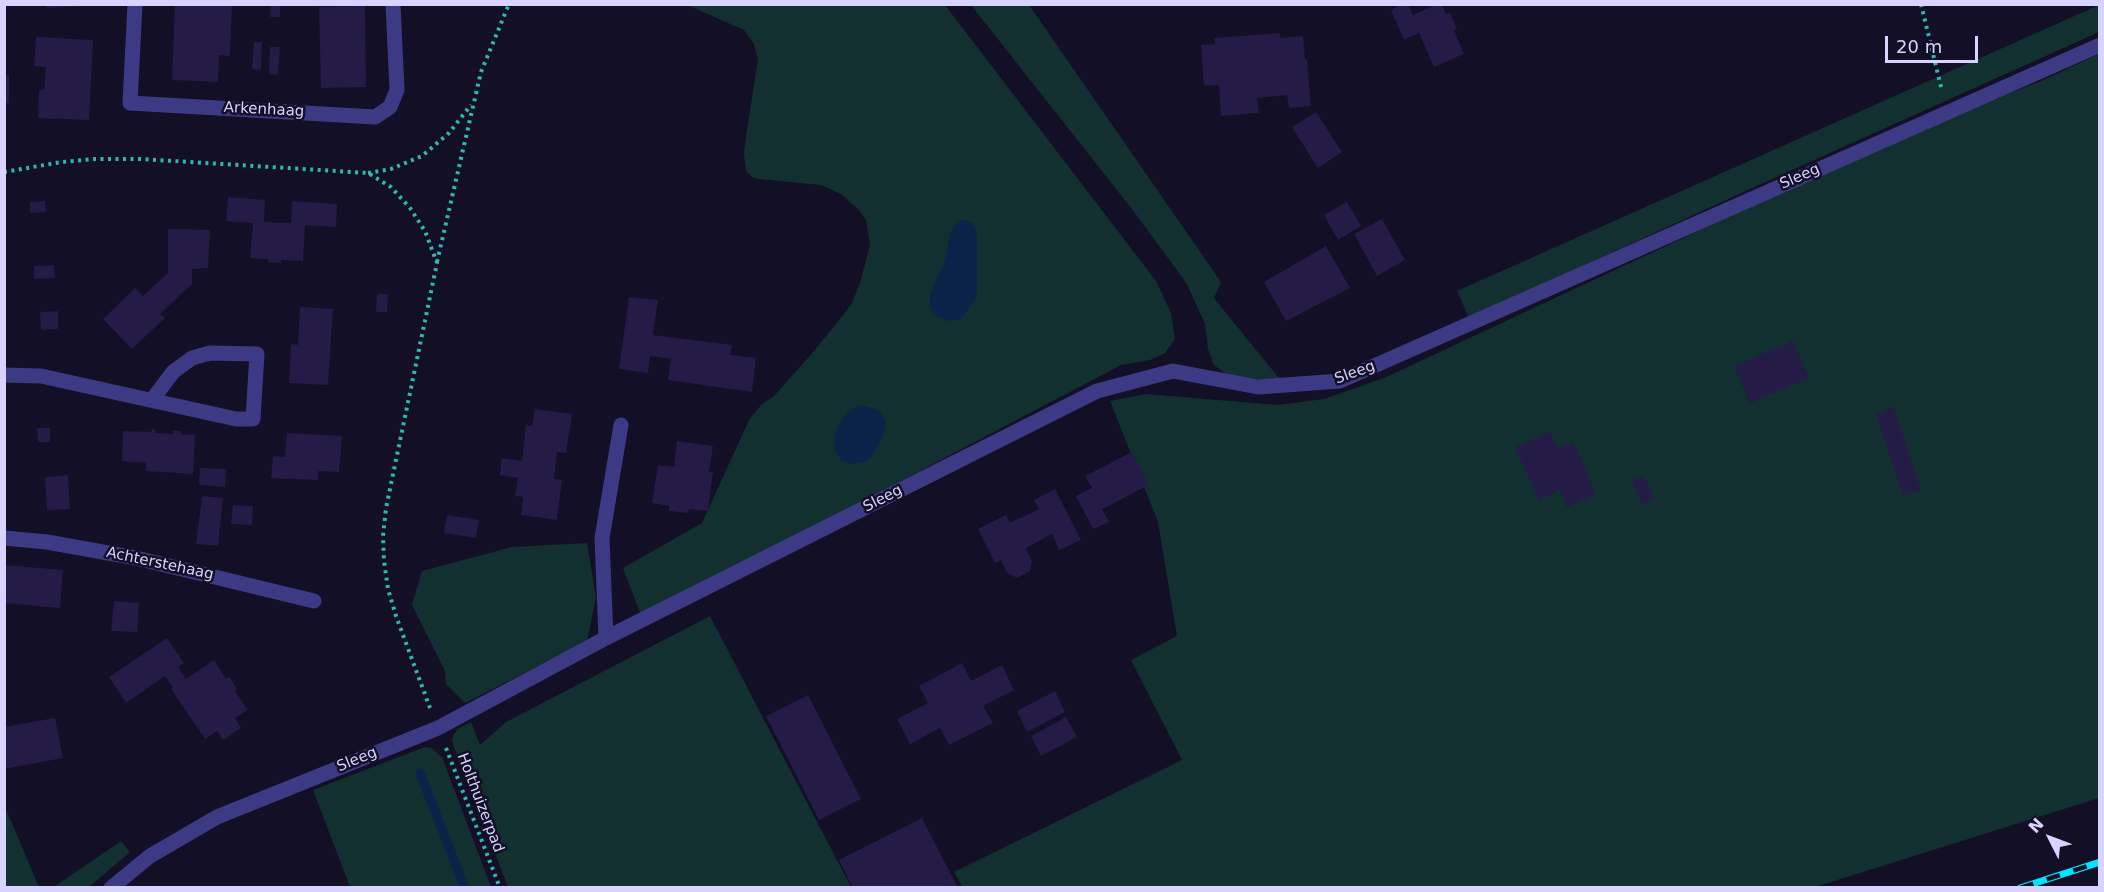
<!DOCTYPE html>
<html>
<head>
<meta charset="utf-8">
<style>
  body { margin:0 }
  #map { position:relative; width:2104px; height:892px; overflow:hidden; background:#130f26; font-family:"DejaVu Sans",sans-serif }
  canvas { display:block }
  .frame { position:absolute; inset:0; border:6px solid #d9d4ff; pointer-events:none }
  .north { position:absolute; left:2020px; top:808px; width:60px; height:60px; -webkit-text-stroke:4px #130f26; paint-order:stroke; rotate:312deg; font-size:16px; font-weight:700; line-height:24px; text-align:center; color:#d9d4ff }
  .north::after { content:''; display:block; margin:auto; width:21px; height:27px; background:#d9d4ff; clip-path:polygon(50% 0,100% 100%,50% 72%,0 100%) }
  .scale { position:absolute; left:1885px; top:36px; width:93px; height:27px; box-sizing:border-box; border:3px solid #d9d4ff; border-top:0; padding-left:8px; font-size:18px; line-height:21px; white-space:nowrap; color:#d9d4ff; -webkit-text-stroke:4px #130f26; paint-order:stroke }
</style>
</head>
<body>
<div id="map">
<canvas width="2104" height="892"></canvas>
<div class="frame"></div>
<div class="north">N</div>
<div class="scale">20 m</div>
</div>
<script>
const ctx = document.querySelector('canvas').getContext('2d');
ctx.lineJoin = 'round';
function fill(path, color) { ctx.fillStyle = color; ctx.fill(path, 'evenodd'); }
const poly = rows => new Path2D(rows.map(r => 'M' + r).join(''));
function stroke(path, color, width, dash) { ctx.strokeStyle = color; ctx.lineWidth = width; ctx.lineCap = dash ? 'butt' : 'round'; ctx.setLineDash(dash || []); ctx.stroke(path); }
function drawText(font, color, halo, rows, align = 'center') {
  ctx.font = font + ' "DejaVu Sans",sans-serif'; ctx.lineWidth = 5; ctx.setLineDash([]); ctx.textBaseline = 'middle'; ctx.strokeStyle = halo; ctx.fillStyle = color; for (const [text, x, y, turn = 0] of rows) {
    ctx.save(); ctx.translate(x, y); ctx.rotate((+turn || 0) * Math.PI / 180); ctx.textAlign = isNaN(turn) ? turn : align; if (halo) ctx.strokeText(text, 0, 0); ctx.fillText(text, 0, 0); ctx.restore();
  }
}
const green = poly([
  [687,5,945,5,1156,281,1171,313,1175,339,1165,353,1150,360,1121,365,865,500,640,613,623,568,702,523,750,418,762,404,773,397,815,350,851,305,860,283,870,245,866,220,859,210,841,194,821,185,759,179,752,177,746,171,744,154,746,136,758,60,754,44,744,30],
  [977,233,977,297,930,309,930,297,936,280,944,265],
  [971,5,1029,5,1221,282,1214,298,1278,377,1293,380,1271,381,1227,375,1214,365,1208,349,1205,324,1187,284,1135,213],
  [2099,5,2099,32,1772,179,1469,318,1457,291],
  [2099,54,2099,798,1815,887,963,888,954,872,1182,760,1131,660,1177,636,1158,522,1110,401,1146,394,1278,405,1324,399,1384,378,1820,174,1975,107,2041,81],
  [587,543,596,597,587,641,465,703,446,684,445,671,412,605,422,571,512,547],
  [710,616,851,887,508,887,455,750,452,740,454,734,459,728,471,722,480,745,506,722],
  [425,747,431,748,442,757,491,887,350,887,313,790],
  [5,807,39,887,5,887],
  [121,841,130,852,89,887,54,887]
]);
const water = poly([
  [967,220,973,224,977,233,977,297,961,319,950,321,937,316,930,309,930,297,936,280,944,265,951,231,958,222],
  [860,405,876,409,882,414,886,422,882,438,874,454,865,462,852,464,841,460,835,450,834,436,839,423,850,410]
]);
const stream = poly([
  [420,773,465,888]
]);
const building = poly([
  [47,4,84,4,84,6,47,8],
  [175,4,232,4,230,56,219,55,218,82,172,80],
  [271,4,280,4,280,17,270,17],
  [1402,4,1408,4,1413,15,1437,4,1442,4,1446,14,1450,13,1457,29,1454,30,1464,54,1434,67,1419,33,1404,40,1391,10],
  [365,6,366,87,321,88,319,7],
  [1280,33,1280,38,1303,36,1305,59,1307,59,1311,106,1289,108,1287,95,1257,98,1259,113,1221,116,1219,85,1204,86,1201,45,1215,44,1214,38],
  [36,37,93,40,89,120,38,118,39,90,44,90,46,67,34,66],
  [254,42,262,42,261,70,252,69],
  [270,47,280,47,278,75,269,74],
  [4,75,9,75,9,103,4,103],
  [1316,112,1342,152,1318,168,1292,127],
  [228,197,265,200,264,222,291,223,292,201,337,204,336,227,305,225,303,261,281,260,281,263,268,262,268,259,250,258,253,223,226,221],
  [45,201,46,212,30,213,30,202],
  [1347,202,1361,226,1338,240,1324,215],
  [1382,219,1405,260,1377,276,1354,234],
  [168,229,210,230,208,268,192,269,192,284,160,314,165,318,132,349,103,319,135,288,143,296,168,273],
  [1326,246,1350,288,1286,321,1264,282],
  [54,265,55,278,34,279,34,266],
  [377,294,388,294,387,312,376,312],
  [629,297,658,300,653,335,732,345,730,355,756,358,752,392,668,380,671,359,650,356,648,373,619,369],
  [300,307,333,309,328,385,289,383,291,344,298,345],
  [58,311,58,329,41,330,40,312],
  [1793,341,1809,378,1750,403,1734,366],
  [1893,406,1921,490,1903,496,1876,414],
  [535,409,572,414,566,453,557,452,554,479,562,480,557,520,521,515,523,497,515,496,518,478,500,475,502,458,522,461,526,425,532,426],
  [37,428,50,428,50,442,38,442],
  [152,429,155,429,155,433,173,434,173,430,181,431,181,434,195,435,193,474,146,471,146,463,122,461,123,431,151,432],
  [1550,432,1558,448,1573,442,1596,494,1567,507,1560,490,1539,500,1515,447],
  [287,433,342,436,339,472,318,471,318,480,271,478,273,456,285,457],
  [677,441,713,446,709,472,713,472,708,511,689,509,688,513,669,511,669,506,652,503,658,465,674,467],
  [1132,452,1149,485,1102,509,1109,522,1093,529,1076,496,1092,488,1085,476],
  [200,468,226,469,225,487,199,485],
  [68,475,70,509,47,510,45,477],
  [1644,476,1654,499,1642,504,1633,481],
  [1055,489,1081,540,1059,550,1052,534,1026,548,1032,561,1030,571,1017,578,1007,573,1001,560,995,563,978,529,1006,515,1010,523,1039,509,1034,500],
  [202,496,223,498,218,546,196,544],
  [233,505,253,506,252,525,231,524],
  [447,515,479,520,476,538,444,533],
  [5,565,63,570,60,608,4,603],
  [114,601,139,603,137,632,111,631],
  [167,638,184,663,178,667,186,679,214,660,226,679,229,677,237,689,235,691,248,710,235,718,241,728,223,740,217,731,205,739,171,689,173,688,165,676,126,703,109,677],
  [962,663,971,681,1002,665,1014,690,983,706,993,723,949,745,940,728,910,744,897,719,928,703,919,686],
  [1055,691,1065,712,1027,732,1017,711],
  [808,695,861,799,819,820,766,716],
  [1066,717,1077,737,1041,756,1031,736],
  [55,718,63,758,4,769,4,727],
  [922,818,958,888,853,888,839,860]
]);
const path = poly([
  [1921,4,1942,91],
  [4,172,62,162,95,159,141,159,368,173,391,187,410,208,425,231,437,263,386,508,383,536,384,561,388,589,396,616,430,708],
  [368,173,391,169,422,156,449,133,471,105],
  [437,262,481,72,509,4],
  [446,748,500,888]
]);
const minor = poly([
  [135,4,130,103,375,117,390,107,397,90,393,4],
  [4,375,41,376,236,419,253,419,257,354,210,353,192,358,173,372,152,400],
  [4,538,47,542,136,558,314,601],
  [606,638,602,538,621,425],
  [111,888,150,856,217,817,438,728,606,638,1097,391,1173,371,1258,387,1340,381,2100,45]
]);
const rail = poly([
  [2020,888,2100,862]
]);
const streetNames = [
  ["Arkenhaag",264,110,3],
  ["Sleeg",1800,177,-24],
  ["Sleeg",1355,373,-20],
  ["Sleeg",883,499,-27],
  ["Achterstehaag",160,564,12],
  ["Sleeg",357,760,-22],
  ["Holthuizerpad",480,803,69]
];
fill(green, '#12302f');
fill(water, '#0c2248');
stroke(stream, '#0c2248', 9);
fill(building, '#241b47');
stroke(path, '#2fb8b0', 4, [3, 4.5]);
stroke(minor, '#3d3a85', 15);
stroke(rail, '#00e5ff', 7);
stroke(rail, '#130f26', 4.5, [14]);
drawText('15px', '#d9d4ff', '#130f26', streetNames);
</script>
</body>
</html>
